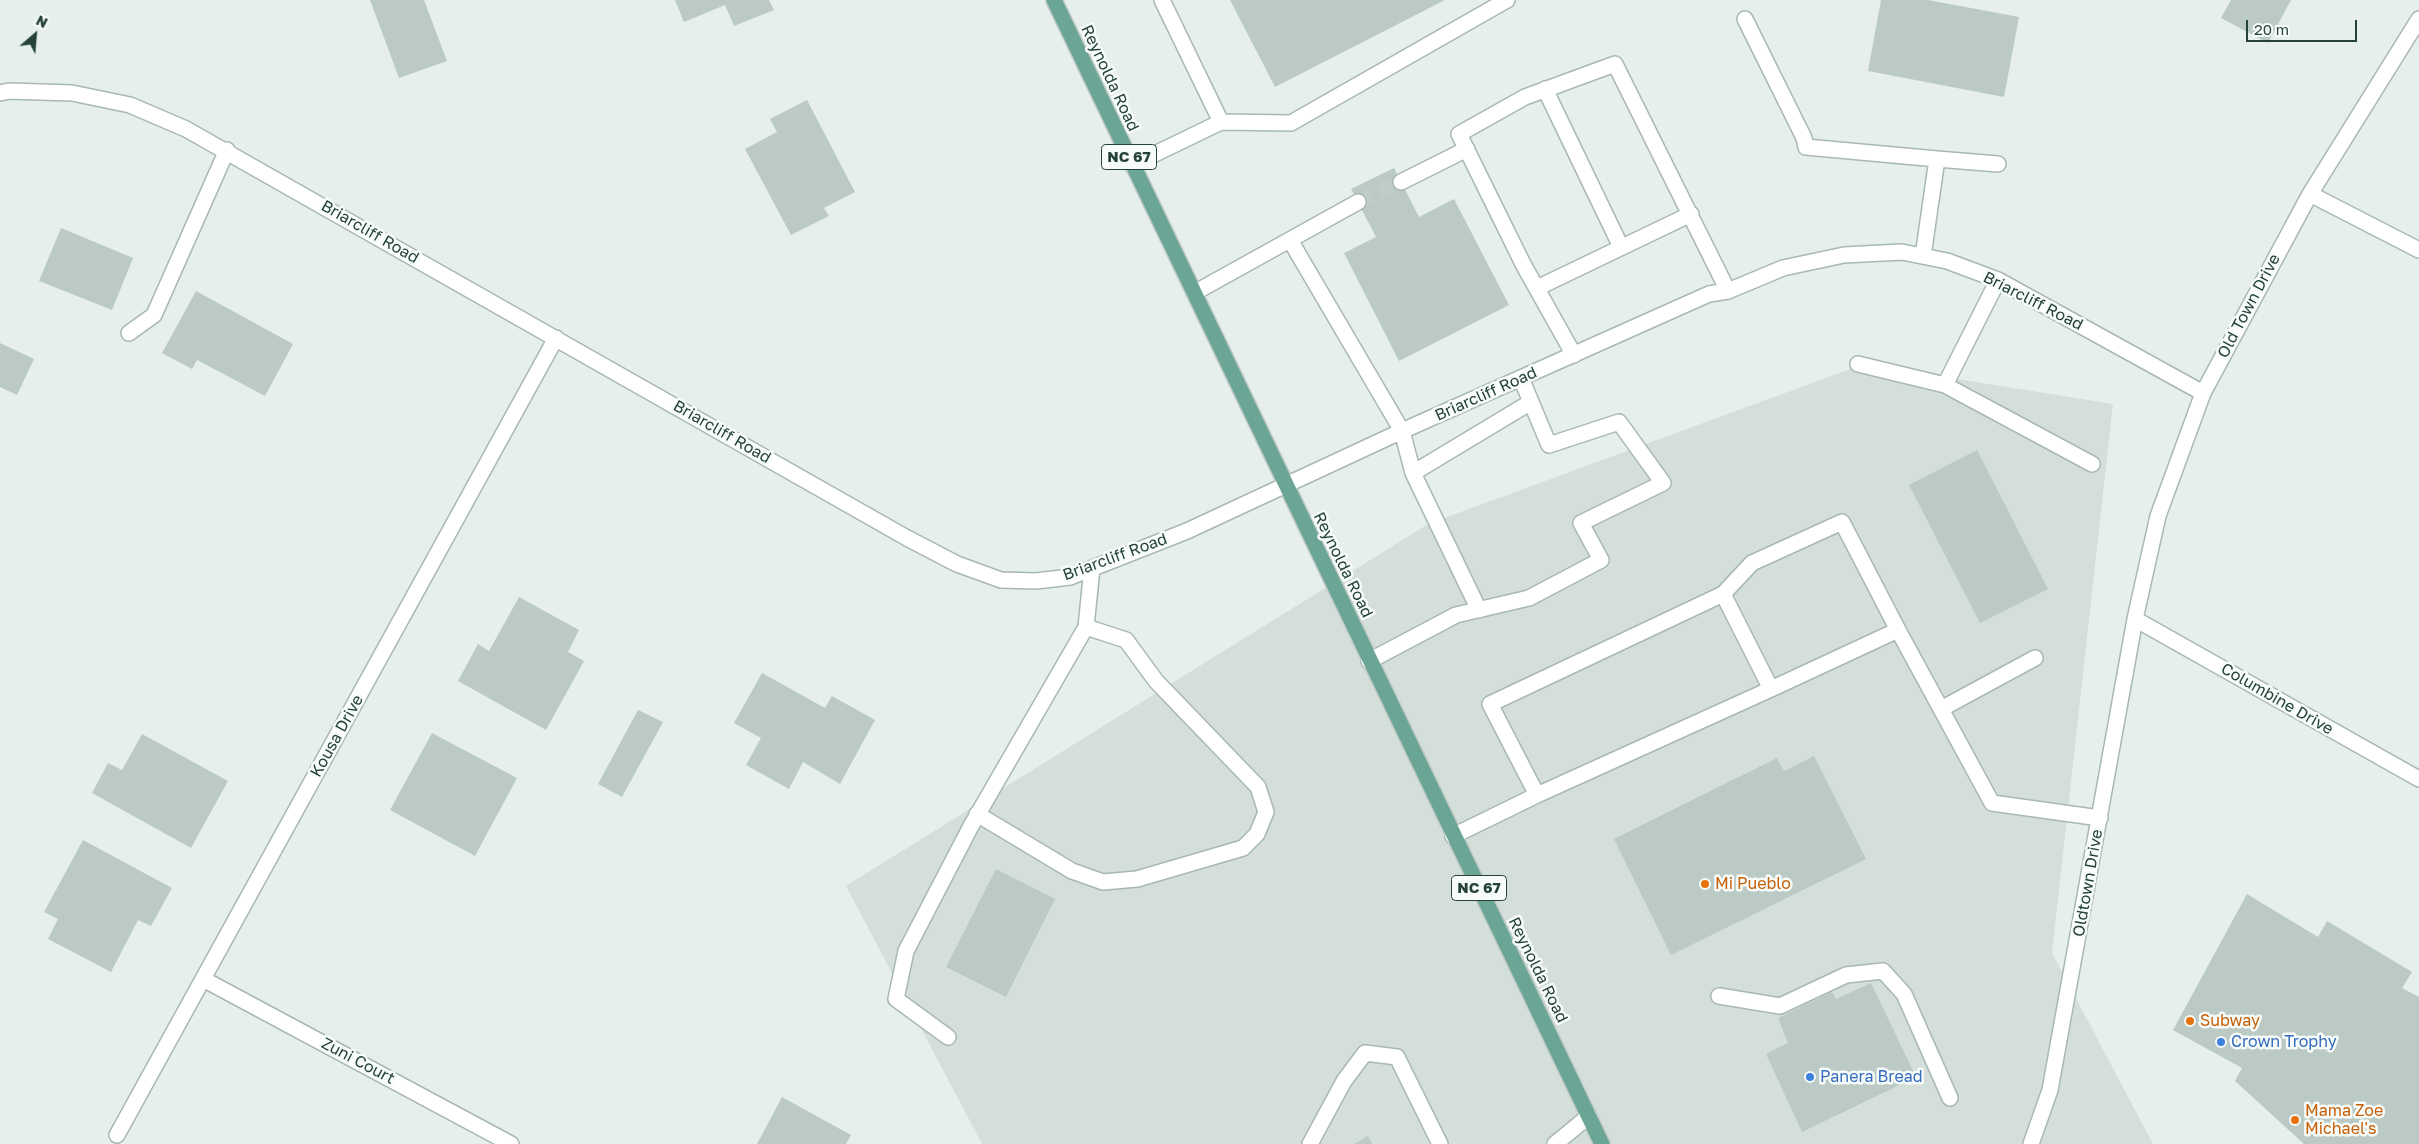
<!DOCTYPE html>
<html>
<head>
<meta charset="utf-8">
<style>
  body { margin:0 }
  #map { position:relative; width:2419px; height:1144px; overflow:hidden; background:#e6efeb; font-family:"Golos Text",sans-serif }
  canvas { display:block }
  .north { position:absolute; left:10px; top:10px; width:50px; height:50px; -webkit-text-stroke:4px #f7fbf9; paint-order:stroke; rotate:27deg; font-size:14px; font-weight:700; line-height:20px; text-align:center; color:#24423a }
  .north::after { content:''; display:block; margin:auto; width:18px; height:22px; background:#24423a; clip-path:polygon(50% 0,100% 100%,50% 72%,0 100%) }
  .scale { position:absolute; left:2246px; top:20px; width:111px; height:22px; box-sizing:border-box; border:2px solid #24423a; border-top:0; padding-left:6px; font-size:15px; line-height:18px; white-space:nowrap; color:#24423a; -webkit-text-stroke:4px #f7fbf9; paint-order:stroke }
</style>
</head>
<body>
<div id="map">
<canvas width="2419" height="1144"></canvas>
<div class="north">N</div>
<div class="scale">20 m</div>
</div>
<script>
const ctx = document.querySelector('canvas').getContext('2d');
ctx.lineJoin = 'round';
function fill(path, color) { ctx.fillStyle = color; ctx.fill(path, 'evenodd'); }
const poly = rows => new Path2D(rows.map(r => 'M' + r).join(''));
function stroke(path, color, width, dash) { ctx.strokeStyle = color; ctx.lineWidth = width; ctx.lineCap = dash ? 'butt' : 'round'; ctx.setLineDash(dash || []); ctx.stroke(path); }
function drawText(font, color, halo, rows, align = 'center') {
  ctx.font = font + ' "Golos Text",sans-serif'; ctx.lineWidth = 5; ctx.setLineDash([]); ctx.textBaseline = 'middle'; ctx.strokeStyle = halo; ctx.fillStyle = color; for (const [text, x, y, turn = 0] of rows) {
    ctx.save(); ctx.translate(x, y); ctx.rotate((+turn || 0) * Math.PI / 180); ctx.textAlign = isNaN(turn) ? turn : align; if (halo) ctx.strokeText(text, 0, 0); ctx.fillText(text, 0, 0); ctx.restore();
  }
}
const built = poly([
  [1864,364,2113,404,2052,953,2153,1144,982,1144,846,886,1428,524]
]);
const building = poly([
  [370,0,424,0,447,61,399,78],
  [675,0,769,0,774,10,734,26,725,5,684,22],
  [1230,0,1445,0,1275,87],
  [1881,0,1928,0,2019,17,2004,97,1868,71],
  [2231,0,2291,0,2268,43,2221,18],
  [807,100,855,192,824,208,829,216,791,235,745,149,777,132,770,119],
  [1394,168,1419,217,1454,199,1509,305,1399,361,1344,253,1376,237,1351,189],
  [61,228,133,258,112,310,39,281],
  [196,291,293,344,265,396,197,360,192,369,162,353],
  [0,343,34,359,17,395,0,387],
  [1977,450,2048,589,1980,623,1909,485],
  [519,597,579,630,568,652,584,661,546,730,458,681,478,644,489,651],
  [762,673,825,708,832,696,875,720,840,784,803,762,789,789,746,765,761,738,734,723],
  [638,710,663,722,622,797,598,784],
  [432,733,517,778,475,856,390,810],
  [142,734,228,781,191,848,92,793,108,763,122,770],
  [1814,756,1866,859,1671,955,1614,839,1777,758,1784,771],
  [83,840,172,888,151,926,138,920,111,972,48,939,58,919,44,912],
  [996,869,1055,899,1006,997,946,967],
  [2247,894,2318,937,2327,921,2412,972,2402,988,2419,997,2419,1144,2304,1144,2235,1081,2242,1068,2173,1030],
  [1871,983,1916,1077,1802,1132,1766,1054,1788,1043,1778,1018,1832,992,1836,999],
  [782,1097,851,1135,846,1144,757,1144],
  [1368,1136,1372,1144,1354,1144]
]);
const minorTunnel = poly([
  [1358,202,1401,182]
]);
const minor = poly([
  [1162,0,1221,122],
  [1745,19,1804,138,1806,147,1937,159,1923,256],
  [1545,89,1621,247],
  [0,93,9,91,72,93,130,105,186,129,907,538,957,564,1001,580,1036,581,1070,577,1187,531,1402,431,1709,294,1728,291,1783,268,1844,255,1902,252,1947,261,1998,280,2203,393],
  [1937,159,1998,164],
  [1132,165,1221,122,1291,123,1507,0],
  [1401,182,1467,149],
  [2310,194,2419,250],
  [1290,240,1402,431,1413,473],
  [1998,280,1945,385,2092,464],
  [1537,288,1691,214],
  [1194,293,1358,202],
  [129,333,154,315,227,150],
  [1574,355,1523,264,1459,134,1525,97,1615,64,1728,291],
  [1858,364,1945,385],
  [1479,610,1413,473,1531,402],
  [2135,619,2419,779],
  [1369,661,1456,615,1529,598,1601,560,1581,523,1663,483,1619,422,1549,445,1521,378],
  [1771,689,1898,630],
  [1941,709,2035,658],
  [1537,795,1490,704,1723,594,1752,563,1842,522,1898,630,1992,803,2100,818],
  [977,814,1072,871,1103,882,1137,879,1243,848,1257,834,1266,812,1258,787,1156,681,1126,640,1086,627],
  [1453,836,1537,795,1771,689,1723,594],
  [203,979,511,1144],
  [1719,996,1780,1006,1846,975,1883,971,1904,994,1950,1098],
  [948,1037,896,999,906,951,971,826,1086,627,1092,568],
  [117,1135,556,338],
  [1310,1144,1344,1081,1365,1053,1397,1057,1440,1144],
  [1555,1144,1589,1116],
  [2031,1144,2050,1090,2135,619,2158,516,2203,393,2310,194,2419,19]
]);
const major = poly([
  [1054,0,1602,1144]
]);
const markers = [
  [1705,884,5,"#e8710a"],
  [2190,1021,5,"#e8710a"],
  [2221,1042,5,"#3f7fe0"],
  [1810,1077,5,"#3f7fe0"],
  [2295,1120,5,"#e8710a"]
];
const shields = [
  [1129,157,55],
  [1479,888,55]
];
const shieldNames = [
  ["NC 67",1129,157],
  ["NC 67",1479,888]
];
const streetNames = [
  ["Reynolda Road",1110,78,65],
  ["Briarcliff Road",370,232,30],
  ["Briarcliff Road",2033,301,27],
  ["Old Town Drive",2249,306,-62],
  ["Briarcliff Road",1486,394,-24],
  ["Briarcliff Road",722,432,30],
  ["Briarcliff Road",1115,557,-20],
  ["Reynolda Road",1343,565,64],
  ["Columbine Drive",2277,699,30],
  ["Kousa Drive",337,736,-61],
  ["Oldtown Drive",2088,883,-80],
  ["Reynolda Road",1538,970,64],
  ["Zuni Court",358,1061,28]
];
const foodNames = [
  ["Mi Pueblo",1715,884],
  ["Subway",2200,1021],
  ["Mama Zoe",2305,1111],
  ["Michael's",2305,1129]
];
const shopNames = [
  ["Crown Trophy",2231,1042],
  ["Panera Bread",1820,1077]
];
fill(built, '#d4dfda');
fill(building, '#bbcac4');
stroke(minorTunnel, '#bfccc8', 15, [15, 8]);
stroke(minor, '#a8b8b2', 18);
stroke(major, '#c2cac8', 18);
stroke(minor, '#fff', 15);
stroke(major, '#6aa596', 15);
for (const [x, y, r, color] of markers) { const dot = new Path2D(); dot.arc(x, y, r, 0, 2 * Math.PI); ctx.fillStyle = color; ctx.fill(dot); stroke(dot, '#f7fbf9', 2); }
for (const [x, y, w] of shields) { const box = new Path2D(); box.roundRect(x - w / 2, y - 12.5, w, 25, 4); ctx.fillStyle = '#f7fbf9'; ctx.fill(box); stroke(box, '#24423a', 1); }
drawText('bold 15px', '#24423a', null, shieldNames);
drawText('16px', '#24423a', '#f7fbf9', streetNames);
drawText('16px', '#c56008', '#f7fbf9', foodNames, 'left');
drawText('16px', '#366cbe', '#f7fbf9', shopNames, 'left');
</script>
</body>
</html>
